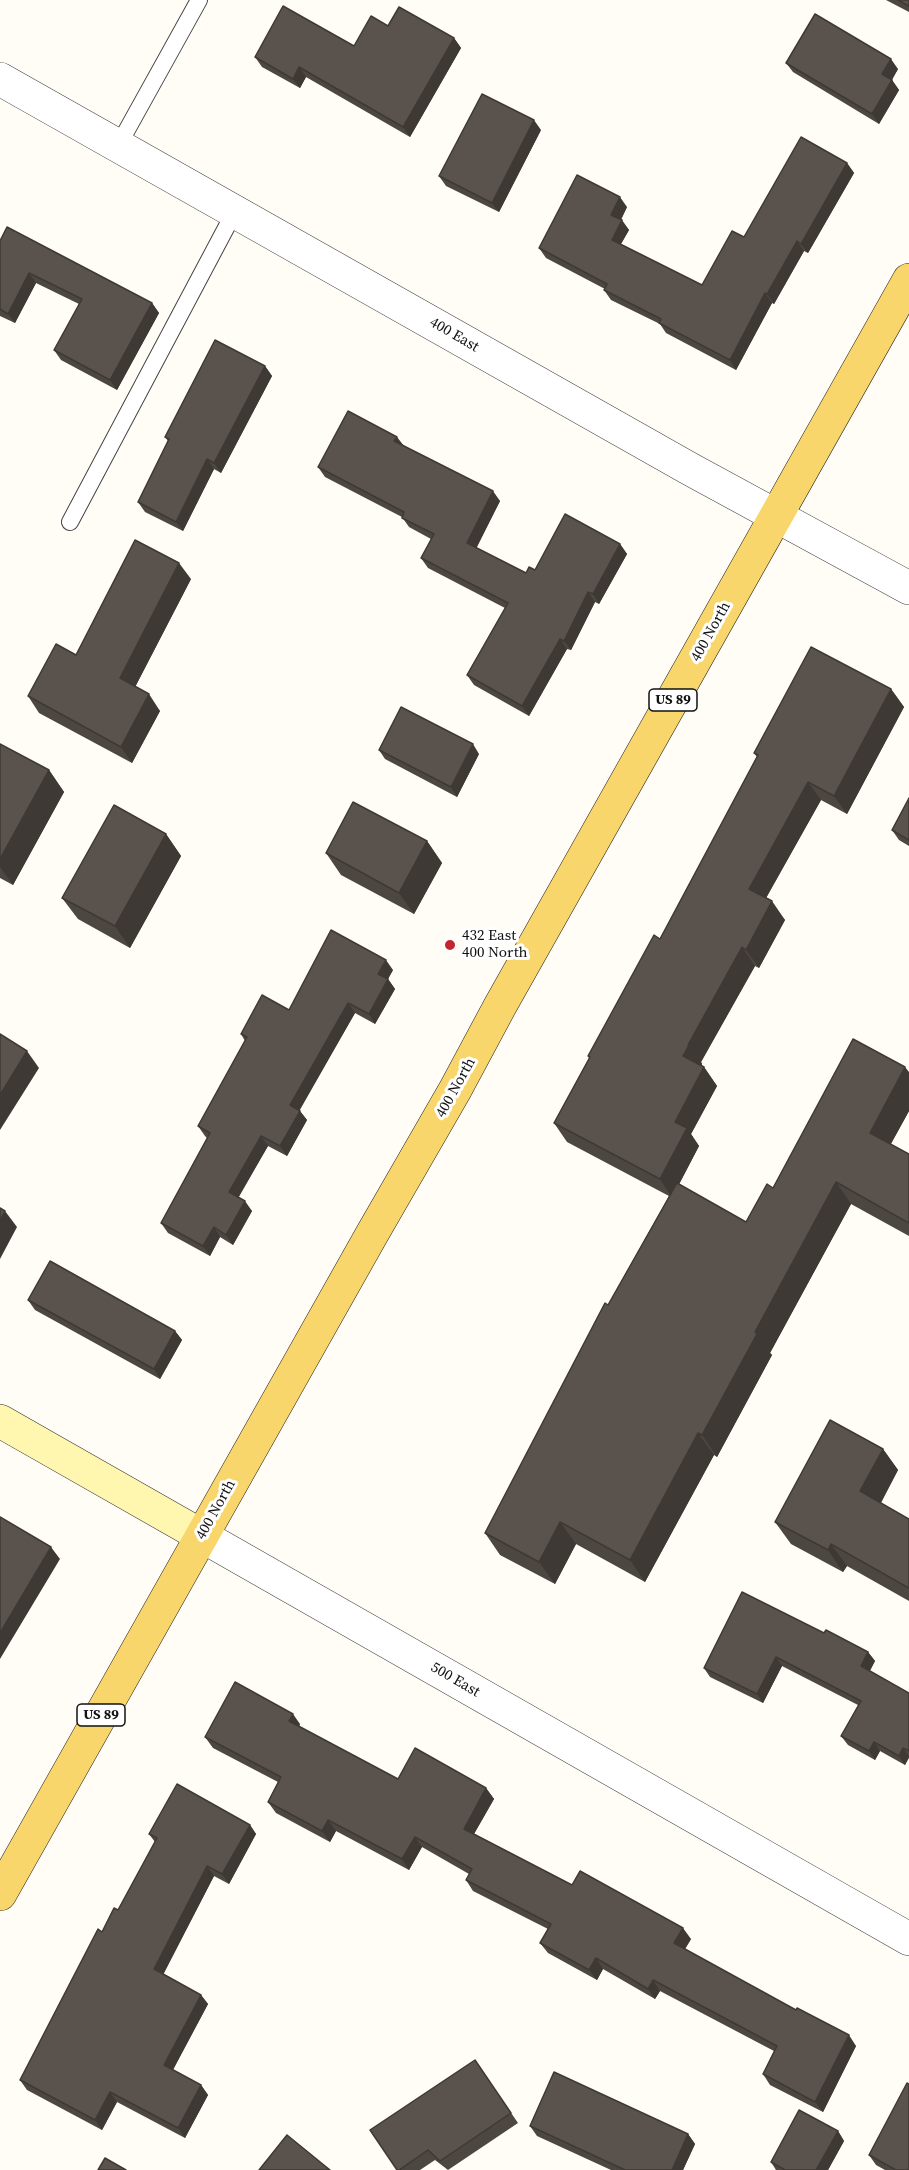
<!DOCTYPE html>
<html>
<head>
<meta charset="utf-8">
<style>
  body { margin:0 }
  canvas { display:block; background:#fffdf5 }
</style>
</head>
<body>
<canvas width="909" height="2170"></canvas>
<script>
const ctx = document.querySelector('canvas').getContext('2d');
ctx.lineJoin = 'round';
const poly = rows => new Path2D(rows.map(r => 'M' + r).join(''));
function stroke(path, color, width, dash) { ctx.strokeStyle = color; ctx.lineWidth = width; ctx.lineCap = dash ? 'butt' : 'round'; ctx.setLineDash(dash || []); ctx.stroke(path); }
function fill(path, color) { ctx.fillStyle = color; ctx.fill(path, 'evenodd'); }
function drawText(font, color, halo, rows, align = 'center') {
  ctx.font = font + ' "Source Serif 4",serif'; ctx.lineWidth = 6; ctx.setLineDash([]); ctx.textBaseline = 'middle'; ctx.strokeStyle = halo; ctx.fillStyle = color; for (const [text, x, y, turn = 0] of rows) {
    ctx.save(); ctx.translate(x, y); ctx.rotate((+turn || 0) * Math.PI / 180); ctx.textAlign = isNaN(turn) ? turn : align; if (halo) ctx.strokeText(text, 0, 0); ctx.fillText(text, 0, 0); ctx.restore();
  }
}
const lane = poly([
  [118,146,199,0],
  [70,522,235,211]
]);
const street = poly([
  [0,79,690,469,909,588],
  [202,1536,909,1939]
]);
const secondary = poly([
  [0,1421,202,1536]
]);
const primary = poly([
  [0,1894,372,1234,455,1090,500,1006,909,280]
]);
const wall = poly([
  [886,0,909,0,909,12],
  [388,26,454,38,461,48,410,137,306,77,300,88,262,67,255,57,354,46],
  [786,63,898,69,892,80,899,90,879,124,793,72],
  [541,130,499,212,446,186,439,176],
  [847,163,854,173,808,253,804,251,774,304,772,303,736,370,666,333,660,324,611,300,604,290,605,289,546,258,539,248,627,207,621,220,629,230,621,244,702,285,744,237],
  [0,241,152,303,159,313,117,390,61,360,54,350,79,304,36,283,15,323,0,316],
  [265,366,272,376,221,473,214,469,183,531,145,512,138,502,168,441,165,437],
  [403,445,500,501,476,548,526,573,620,544,627,554,599,604,595,602,571,650,567,649,529,716,474,685,467,675,505,608,428,568,421,558,431,539,409,527,402,517,325,477,318,467],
  [191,579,135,687,160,711,132,763,39,713,28,696,76,655],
  [891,689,904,707,847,814,821,800,766,898,785,920,759,968,755,966,701,1062,702,1064,701,1066,704,1067,717,1086,691,1134,699,1146,679,1184,746,1222,773,1188,909,1072,909,1111,891,1144,909,1154,909,1236,851,1204,770,1353,772,1355,717,1457,714,1455,645,1582,576,1544,555,1584,500,1555,485,1533,608,1305,669,1196,567,1142,554,1123,589,1058,588,1056,660,939,757,757,754,753],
  [0,744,49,770,64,792,13,885,0,878],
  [379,750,479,754,457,797,385,759],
  [909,798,909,846,899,840,892,830],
  [166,834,181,856,130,948,78,919,62,898],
  [427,841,442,863,414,914,341,875,326,853],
  [393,970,388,979,395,989,375,1024,355,1013,299,1110,307,1120,287,1156,268,1146,238,1197,252,1211,233,1245,220,1237,210,1256,168,1233,161,1223,207,1138,205,1136,198,1126,245,1041,241,1034,289,1010],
  [28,1300,175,1331,182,1340,160,1379,35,1310],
  [883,1449,898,1470,881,1503,909,1519,909,1601,847,1566,843,1572,791,1544,775,1522],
  [824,1633,868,1652,875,1661,870,1671,909,1693,909,1758,905,1765,880,1751,875,1760,848,1745,841,1736,858,1705,782,1666,763,1703,710,1677,704,1668],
  [300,1724,299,1727,398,1779,486,1788,494,1799,474,1834,572,1885,691,1939,685,1949,856,2046,823,2112,770,2085,763,2074,774,2051,660,1991,655,1999,603,1969,597,1980,548,1953,540,1943,548,1929,473,1891,466,1880,469,1874,422,1847,409,1870,336,1831,330,1842,276,1813,268,1802,278,1782,213,1748,205,1737],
  [250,1825,256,1834,229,1884,214,1876,163,1974,201,1995,208,2004,173,2070,201,2085,208,2095,185,2138,117,2102,102,2130,27,2090,20,2080,102,1932,118,1910,155,1842,149,1834],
  [475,2060,518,2123,448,2170,435,2160,420,2170,397,2170],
  [530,2126,688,2134,695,2144,683,2170,611,2170,537,2136],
  [838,2131,844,2141,828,2170,776,2170,771,2162],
  [869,2155,909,2170,885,2170,876,2165]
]);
const shadedWall = poly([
  [454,38,461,48,410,137,403,127],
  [891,59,898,69,889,84,882,74],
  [299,67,306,77,300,88,293,79],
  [892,80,899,90,879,124,872,114],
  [534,120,541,130,499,212,492,203],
  [847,163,854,173,808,253,801,244],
  [620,197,627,207,618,225,611,215],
  [622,220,629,230,618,249,612,240],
  [797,241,804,251,774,304,767,294],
  [29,273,36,283,15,323,8,314],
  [765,293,772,303,736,370,730,360],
  [152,303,159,313,117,390,110,380],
  [265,366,272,376,221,473,214,463],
  [397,437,404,446,394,441],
  [207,459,214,469,183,531,176,522],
  [493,491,500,501,474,553,467,543],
  [620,544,627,554,599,604,593,594],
  [179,563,191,579,131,695,120,678],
  [588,592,595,602,571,650,564,641],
  [560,639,567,649,529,716,522,706],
  [891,689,904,707,847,814,834,796],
  [149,694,160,711,132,763,121,747],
  [473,744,479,754,457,797,451,787],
  [49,770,64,792,13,885,0,867,0,859],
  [808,782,821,800,761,907,749,889],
  [166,834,181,856,130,948,115,926],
  [427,841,442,863,414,914,399,893],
  [772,901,785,920,759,968,746,950],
  [742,947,755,966,701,1062,702,1064,696,1075,683,1056,688,1045],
  [386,960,393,970,385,984,378,974],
  [388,979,395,989,375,1024,369,1014],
  [348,1003,355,1013,297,1115,290,1105],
  [27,1051,39,1068,0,1130,0,1095],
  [704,1067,717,1086,691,1134,699,1146,672,1198,660,1179,675,1122],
  [905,1067,909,1072,909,1111,885,1154,870,1133],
  [300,1111,307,1120,287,1156,280,1146],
  [261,1136,268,1146,236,1202,229,1192],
  [836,1182,851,1204,770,1353,772,1355,717,1457,702,1435,755,1332],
  [245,1201,252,1211,233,1245,226,1235],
  [5,1211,17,1227,0,1259,0,1221],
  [214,1227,220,1237,210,1256,203,1246],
  [175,1331,182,1340,160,1379,154,1369],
  [698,1433,714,1455,645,1582,630,1560],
  [883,1449,898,1470,875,1513,860,1491],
  [560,1522,576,1544,555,1584,539,1562],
  [831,1544,847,1566,843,1572,828,1550],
  [51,1547,60,1559,0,1659,0,1633],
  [868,1652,875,1661,867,1675,861,1666],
  [776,1657,782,1666,763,1703,757,1694],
  [293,1714,300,1724,296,1732,289,1721],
  [874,1742,880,1751,875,1760,869,1751],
  [903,1748,909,1756,905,1765,899,1756],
  [486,1788,494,1799,471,1839,464,1829],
  [328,1820,336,1831,330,1842,322,1831],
  [250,1825,256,1834,229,1884,222,1874],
  [415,1837,422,1847,409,1870,402,1859],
  [207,1866,214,1876,161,1979,154,1969],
  [683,1928,691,1939,682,1954,674,1943],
  [596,1958,603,1969,597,1980,589,1970],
  [653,1980,660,1991,655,1999,648,1989],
  [201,1995,208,2004,170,2075,164,2065],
  [849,2035,856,2046,823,2112,815,2102],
  [201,2085,208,2095,185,2138,178,2128],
  [110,2092,117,2102,102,2130,95,2120],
  [838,2131,844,2141,828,2170,816,2170],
  [688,2134,695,2144,683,2170,672,2170]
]);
const building = poly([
  [898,0,909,0,909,6,898,0],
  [283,6,354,46,371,16,388,26,399,7,454,38,403,127,299,67,293,79,255,57,283,6],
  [815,14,891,59,882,74,892,80,872,114,786,63,815,14],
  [482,94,534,120,492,203,439,176,482,94],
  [801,137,847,163,801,244,797,241,767,294,765,293,730,360,659,323,661,319,604,290,607,284,539,248,577,175,620,197,611,215,622,220,612,240,702,285,732,231,744,237,801,137],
  [7,227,152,303,110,380,54,350,82,299,29,273,8,314,0,309,0,241,7,227],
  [215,340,265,366,214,463,207,459,176,522,138,502,169,439,165,437,215,340],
  [348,411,397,437,394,441,493,491,467,543,526,573,529,567,535,570,565,514,620,544,593,594,588,592,564,641,560,639,522,706,467,675,508,603,421,558,434,534,402,518,404,512,318,467,348,411],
  [135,540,179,563,120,678,149,694,121,747,28,696,56,644,76,655,135,540],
  [811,647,891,689,834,796,808,782,749,889,772,901,746,950,742,947,688,1045,689,1045,683,1056,704,1067,675,1122,687,1128,660,1179,554,1123,590,1057,588,1056,654,935,660,939,758,755,754,753,811,647],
  [401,707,473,744,451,787,379,750,401,707],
  [0,744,49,770,0,859,0,744],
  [909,798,909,840,892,830,909,798],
  [353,802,427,841,399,893,326,853,353,802],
  [114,805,166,834,115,926,62,898,114,805],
  [331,930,386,960,378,974,388,979,369,1014,348,1003,290,1105,300,1111,280,1146,261,1136,229,1192,245,1201,226,1235,214,1227,203,1246,161,1223,210,1133,198,1126,247,1037,241,1034,262,995,289,1010,331,930],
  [0,1034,27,1051,0,1095,0,1034],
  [853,1039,905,1067,870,1133,909,1154,909,1223,836,1182,755,1332,757,1334,702,1435,698,1433,630,1560,560,1522,539,1562,485,1533,605,1303,608,1305,677,1183,746,1222,767,1184,773,1188,853,1039],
  [0,1208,5,1211,0,1221,0,1208],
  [50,1261,175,1331,154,1369,28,1300,50,1261],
  [830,1420,883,1449,860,1491,909,1519,909,1588,831,1544,828,1550,775,1522,830,1420],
  [0,1517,51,1547,0,1633,0,1517],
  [742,1592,824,1633,826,1630,868,1652,861,1666,909,1693,909,1751,903,1748,899,1756,874,1742,869,1751,841,1736,861,1701,776,1657,757,1694,704,1668,742,1592],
  [235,1682,293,1714,289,1721,398,1779,415,1748,486,1788,464,1829,572,1885,580,1871,683,1928,674,1943,796,2010,797,2008,849,2035,815,2102,763,2074,777,2046,653,1980,648,1989,596,1958,589,1970,540,1943,551,1924,466,1880,472,1869,415,1837,402,1859,328,1820,322,1831,268,1802,281,1777,205,1737,235,1682],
  [177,1784,250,1825,222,1874,207,1866,154,1969,201,1995,164,2065,201,2085,178,2128,110,2092,95,2120,20,2080,98,1929,102,1932,114,1908,118,1910,157,1838,149,1834,177,1784],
  [475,2060,511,2113,440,2161,428,2150,399,2170,397,2170,370,2130,475,2060],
  [554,2072,688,2134,672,2170,625,2170,530,2126,554,2072],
  [907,2083,909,2084,909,2170,896,2170,869,2155,907,2083],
  [799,2110,838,2131,816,2170,785,2170,771,2162,799,2110],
  [287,2135,330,2170,259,2170,287,2135],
  [105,2158,126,2170,98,2170,105,2158]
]);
const markers = [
  [450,945,6,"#c4262e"]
];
const shields = [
  [673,700,48],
  [101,1715,48]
];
const shieldNames = [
  ["US 89",673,700],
  ["US 89",101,1715]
];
const streetNames = [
  ["400 East",454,335,30],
  ["400 North",711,632,-61],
  ["400 North",456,1088,-61],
  ["400 North",216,1510,-61],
  ["500 East",455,1680,30]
];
const poiNames = [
  ["432 East",462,936],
  ["400 North",462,953]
];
stroke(lane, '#444', 18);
stroke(street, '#444', 34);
stroke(secondary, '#333', 34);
stroke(primary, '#222', 34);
stroke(lane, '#fff', 16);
stroke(street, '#fff', 33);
stroke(secondary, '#fff6b0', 33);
stroke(primary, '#f9d66b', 33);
fill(wall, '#4d4742');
fill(shadedWall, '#3f3936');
fill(building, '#5a524d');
stroke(building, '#3f3936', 1.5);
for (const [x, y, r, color] of markers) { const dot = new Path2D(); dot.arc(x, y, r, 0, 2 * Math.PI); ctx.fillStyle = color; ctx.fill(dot); stroke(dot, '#fff', 2); }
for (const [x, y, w] of shields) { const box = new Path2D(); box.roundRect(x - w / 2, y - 11, w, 22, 4.5); ctx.fillStyle = '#fff'; ctx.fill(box); stroke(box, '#111', 1.5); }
drawText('bold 14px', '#111', null, shieldNames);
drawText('15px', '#111', '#fff', streetNames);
drawText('15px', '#111', '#fff', poiNames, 'left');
</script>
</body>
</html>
